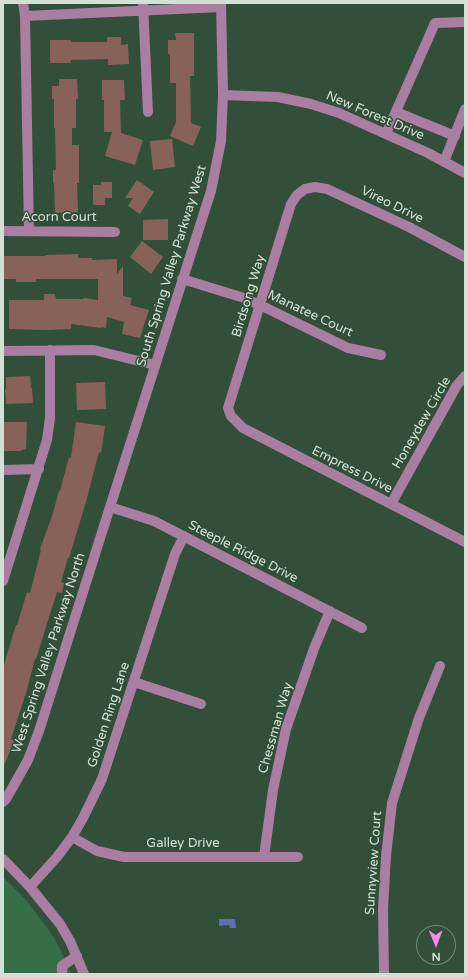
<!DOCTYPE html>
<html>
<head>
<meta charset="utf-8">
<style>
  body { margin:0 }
  #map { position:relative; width:468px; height:977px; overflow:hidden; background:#314f39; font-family:"Varela Round",sans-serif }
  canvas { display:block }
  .frame { position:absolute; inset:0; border:4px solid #d1e2d5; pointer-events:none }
  .north { position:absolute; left:416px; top:925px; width:40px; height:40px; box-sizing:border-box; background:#314f39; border:1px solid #718a77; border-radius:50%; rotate:179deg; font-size:11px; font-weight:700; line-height:16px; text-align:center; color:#d1e2d5 }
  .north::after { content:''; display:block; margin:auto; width:14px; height:18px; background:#f888eb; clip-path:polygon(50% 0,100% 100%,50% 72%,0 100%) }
</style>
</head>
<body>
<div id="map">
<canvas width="468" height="977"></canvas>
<div class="frame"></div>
<div class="north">N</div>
</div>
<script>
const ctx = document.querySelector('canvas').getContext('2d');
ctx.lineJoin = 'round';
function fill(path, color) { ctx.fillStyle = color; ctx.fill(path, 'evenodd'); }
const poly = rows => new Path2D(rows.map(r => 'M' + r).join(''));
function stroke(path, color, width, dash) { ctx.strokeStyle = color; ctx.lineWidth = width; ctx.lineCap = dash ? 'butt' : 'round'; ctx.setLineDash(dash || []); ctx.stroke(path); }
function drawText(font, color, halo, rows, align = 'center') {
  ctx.font = font + ' "Varela Round",sans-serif'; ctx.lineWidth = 3; ctx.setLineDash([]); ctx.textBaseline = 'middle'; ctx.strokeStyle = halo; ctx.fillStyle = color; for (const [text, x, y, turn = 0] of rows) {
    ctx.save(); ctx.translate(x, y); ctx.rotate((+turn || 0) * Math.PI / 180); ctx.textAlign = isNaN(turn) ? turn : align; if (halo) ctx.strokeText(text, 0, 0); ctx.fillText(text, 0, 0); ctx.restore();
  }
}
const green = poly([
  [3,877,26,900,45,925,54,938,64,957,71,974,3,974]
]);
const water = poly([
  [219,919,235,919,236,928,230,928,229,925,219,926]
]);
const building = poly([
  [175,33,194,33,194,76,190,76,191,123,201,127,193,146,170,136,176,122,176,83,170,83,170,54,168,54,168,40,176,40],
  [107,37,121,37,121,45,128,44,129,64,108,65,108,59,71,60,71,63,50,63,50,40,71,40,71,42,107,42],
  [59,79,77,79,78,99,76,99,76,128,72,128,72,145,79,145,79,183,77,183,78,212,55,213,54,183,53,183,53,170,56,170,55,128,54,128,54,99,52,99,52,86,59,86],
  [102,80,124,80,125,100,120,100,121,133,143,140,135,165,105,156,112,132,104,132,104,100,102,100],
  [172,139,175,167,153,170,150,141],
  [137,180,154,192,140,214,128,206,133,198,125,198],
  [101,182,112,182,112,198,105,198,105,205,93,205,93,185,101,185],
  [168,219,168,240,143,240,143,220],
  [142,241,163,257,151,274,130,257],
  [78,254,78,258,92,258,92,260,117,259,117,274,123,266,123,296,132,298,130,305,149,310,140,338,122,334,124,322,107,317,106,328,101,327,101,328,71,324,71,329,45,330,9,329,9,300,44,300,44,294,55,294,56,299,83,299,84,298,98,300,98,279,36,279,36,282,16,282,16,279,3,279,3,256,45,256,45,255],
  [30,376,31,388,32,388,33,403,6,404,5,389,6,389,6,377],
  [105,382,106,409,77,410,76,383],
  [3,422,27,422,26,449,21,450,21,451,3,451],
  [76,422,105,426,101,453,99,452,86,502,69,558,68,558,61,582,64,583,62,593,57,592,36,659,35,659,26,693,11,739,14,741,3,768,3,669,7,654,16,625,17,625,27,592,30,593,41,550,40,549,52,516,59,491,60,491,69,457,71,458]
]);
const minor = poly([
  [23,3,25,16,29,231],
  [143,3,148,112],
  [25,16,221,7],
  [223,95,278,97,311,104,339,113,428,153,465,173],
  [396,112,455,136],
  [386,134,435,23,465,22],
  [444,162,465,109],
  [3,231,115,232],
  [465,257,409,227,327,189,315,187,305,189,297,195,291,204,228,408,231,416,243,428,465,542],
  [182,279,241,297,260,305,348,348,381,355],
  [3,351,94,350,155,365],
  [3,470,39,469],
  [391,504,457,385,465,376],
  [110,507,154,521,362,628],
  [3,581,47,440,50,418,50,350],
  [134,682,201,704],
  [3,802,6,799,28,760,39,731,110,507,211,191,221,141,223,95,221,3],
  [72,837,97,851,124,857,298,857],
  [264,857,273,790,286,729,315,646,330,611],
  [3,859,30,887,60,924,70,941,84,974],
  [30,887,57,857,72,837,83,818,102,779,175,554,184,536],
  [62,974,62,966,77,956],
  [384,974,383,909,386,856,392,803,419,718,440,666]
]);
const streetNames = [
  ["New Forest Drive",375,116,23],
  ["Vireo Drive",392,205,26],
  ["Acorn Court",59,218],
  ["South Spring Valley Parkway West",172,266,-73],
  ["Birdsong Way",249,296,-73],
  ["Manatee Court",310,314,25],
  ["Honeydew Circle",422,423,-60],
  ["Empress Drive",352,470,27],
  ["Steeple Ridge Drive",243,552,27],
  ["West Spring Valley Parkway North",49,653,-72],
  ["Golden Ring Lane",109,715,-72],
  ["Chessman Way",276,728,-74],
  ["Galley Drive",183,844],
  ["Sunnyview Court",374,863,-86]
];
fill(green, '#366f47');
fill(water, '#5d6fb5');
fill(building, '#88625a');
stroke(minor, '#aa7da3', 10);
drawText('13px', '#d1e2d5', '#314f39', streetNames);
</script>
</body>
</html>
